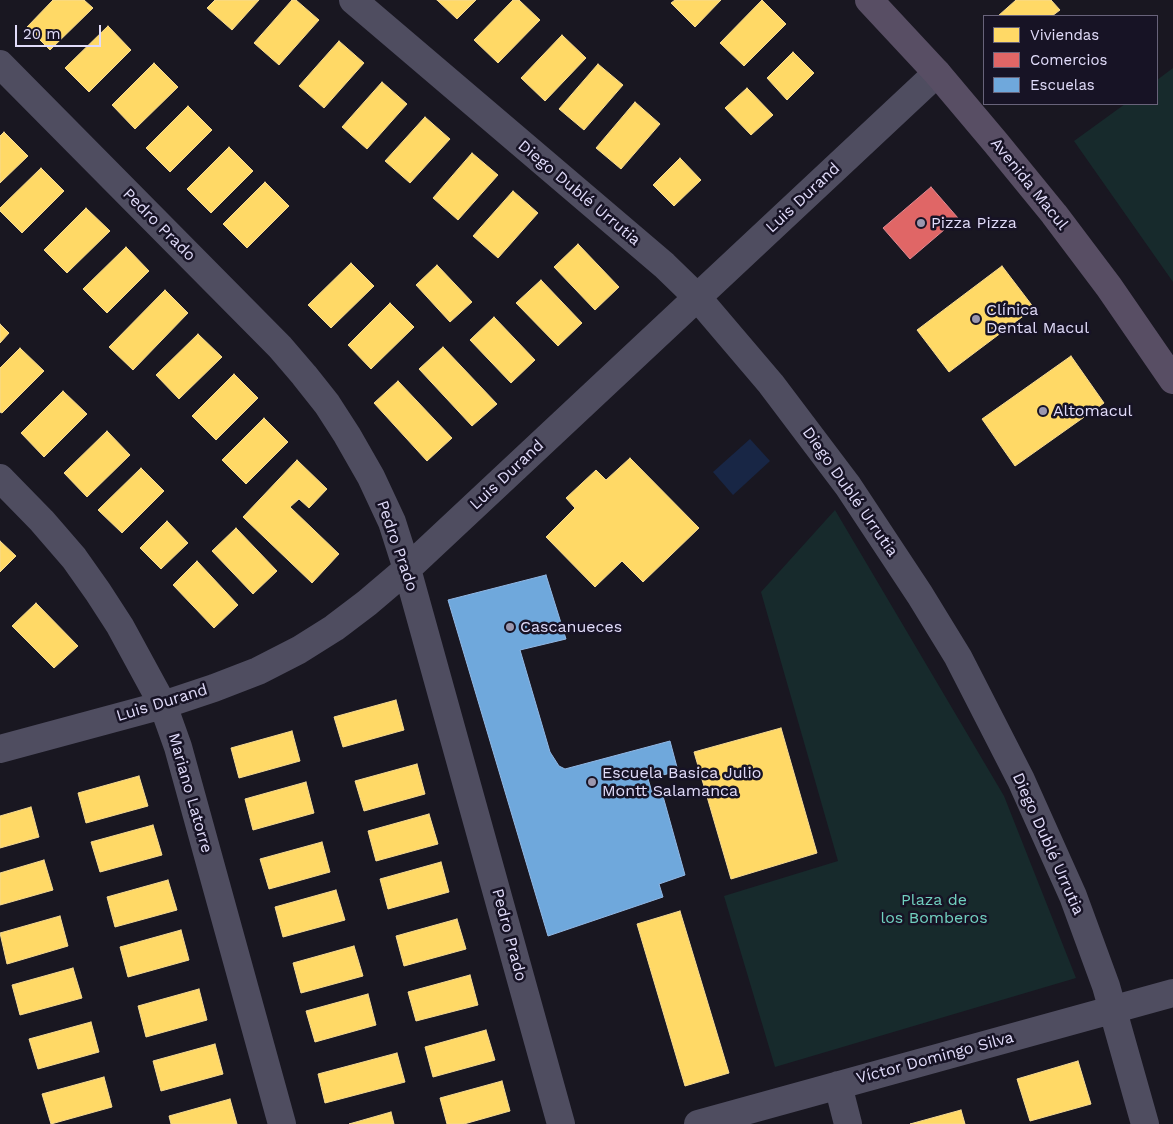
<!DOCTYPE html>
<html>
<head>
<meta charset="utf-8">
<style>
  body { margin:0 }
  #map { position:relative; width:1173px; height:1124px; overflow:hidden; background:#191721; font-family:"Work Sans",sans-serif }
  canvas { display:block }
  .legend { position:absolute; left:983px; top:15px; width:175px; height:90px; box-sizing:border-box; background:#171325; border:1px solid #68637a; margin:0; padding:6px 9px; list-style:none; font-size:15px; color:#e1dcfa }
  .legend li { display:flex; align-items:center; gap:10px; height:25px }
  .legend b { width:25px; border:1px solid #68637a }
  .scale { position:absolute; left:15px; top:25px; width:86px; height:22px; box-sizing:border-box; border:2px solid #e1dcfa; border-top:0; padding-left:6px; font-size:15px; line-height:18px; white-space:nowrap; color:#e1dcfa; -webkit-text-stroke:4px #171325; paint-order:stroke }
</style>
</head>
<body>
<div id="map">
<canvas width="1173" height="1124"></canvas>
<ul class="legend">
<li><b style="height:14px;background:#ffd966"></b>Viviendas</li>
<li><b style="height:14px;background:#e06666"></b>Comercios</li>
<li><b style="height:14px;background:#6fa8dc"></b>Escuelas</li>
</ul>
<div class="scale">20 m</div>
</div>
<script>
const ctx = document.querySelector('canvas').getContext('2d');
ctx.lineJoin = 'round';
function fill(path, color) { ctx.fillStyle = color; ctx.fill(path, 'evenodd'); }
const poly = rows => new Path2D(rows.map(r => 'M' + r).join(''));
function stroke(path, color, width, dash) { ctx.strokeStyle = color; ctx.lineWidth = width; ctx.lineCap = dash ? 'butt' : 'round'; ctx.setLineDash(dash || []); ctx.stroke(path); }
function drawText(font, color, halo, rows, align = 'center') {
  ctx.font = font + ' "Work Sans",sans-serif'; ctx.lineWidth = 5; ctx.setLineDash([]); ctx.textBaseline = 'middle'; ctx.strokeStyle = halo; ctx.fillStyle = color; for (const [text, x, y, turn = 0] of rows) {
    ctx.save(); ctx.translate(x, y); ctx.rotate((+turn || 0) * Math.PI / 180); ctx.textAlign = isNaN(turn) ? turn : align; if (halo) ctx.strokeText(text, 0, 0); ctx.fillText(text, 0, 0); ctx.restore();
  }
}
const green = poly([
  [1173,68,1173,282,1074,141,1125,104,1157,104,1157,80],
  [835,510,1004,796,1076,978,775,1067,724,896,838,861,761,592]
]);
const water = poly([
  [750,439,770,461,733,495,713,472]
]);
const homes = poly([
  [53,0,84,0,93,8,50,50,27,27,53,0],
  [215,0,259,0,232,30,207,8,215,0],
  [292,0,296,0,319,20,279,65,254,43,292,0],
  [437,0,476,0,457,19,437,0],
  [513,0,519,0,540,20,498,63,474,40,513,0],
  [675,0,721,0,695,27,671,3,675,0],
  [762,0,786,24,744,66,720,43,762,0],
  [1016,0,1051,0,1060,10,1052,16,998,16,1016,0],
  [108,26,131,50,89,92,65,68,108,26],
  [562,35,586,58,545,101,521,78,562,35],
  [339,41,364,63,324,108,299,86,339,41],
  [793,52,814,73,787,100,767,78,793,52],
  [154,63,178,87,135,129,112,105,154,63],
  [598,64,623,85,584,130,559,109,598,64],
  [382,82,407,104,367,149,342,127,382,82],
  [747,88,773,115,751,135,725,108,747,88],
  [635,102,660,124,621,169,596,148,635,102],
  [188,106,212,130,170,172,146,148,188,106],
  [425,117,450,139,410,183,385,161,425,117],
  [4,132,28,156,0,183,0,136,4,132],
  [229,147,253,171,211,213,187,189,229,147],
  [472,153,498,175,458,220,433,198,472,153],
  [680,158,701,180,674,206,653,185,680,158],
  [41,168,64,191,22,233,0,211,0,208,41,168],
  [265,182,289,206,247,248,223,224,265,182],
  [513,191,538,213,498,258,473,236,513,191],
  [86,208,110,231,67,273,44,250,86,208],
  [578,244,619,287,595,310,554,267,578,244],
  [126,247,149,271,107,313,83,289,126,247],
  [351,263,374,286,331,328,308,305,351,263],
  [437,265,472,302,450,322,416,285,437,265],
  [1002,266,1034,308,949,372,917,330,1002,266],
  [541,280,582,323,558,346,516,303,541,280],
  [165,290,188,313,133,370,109,347,165,290],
  [390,303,414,327,371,369,348,345,390,303],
  [494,317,535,360,511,383,470,340,494,317],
  [0,324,9,333,0,343,0,324],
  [198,334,222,357,179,399,156,375,198,334],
  [443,347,497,404,472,426,419,369,443,347],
  [20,348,44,371,2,413,0,412,0,368,20,348],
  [1071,356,1104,403,1015,466,982,419,1071,356],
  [234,374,258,398,216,440,192,416,234,374],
  [398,381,452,438,427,461,374,403,398,381],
  [63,391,87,414,44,457,21,433,63,391],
  [264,418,288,442,246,484,222,460,264,418],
  [107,431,130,455,87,497,64,473,107,431],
  [630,458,699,528,643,582,622,561,595,587,546,537,575,508,566,498,596,470,606,480,630,458],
  [297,460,327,489,309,508,299,499,290,507,339,554,312,583,243,517,297,460],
  [141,468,164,491,122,533,98,510,141,468],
  [167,521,188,543,161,569,140,548,167,521],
  [236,528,277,571,253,594,212,551,236,528],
  [0,541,16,556,0,572,0,541],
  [197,561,238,605,214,628,173,585,197,561],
  [36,603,78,646,54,668,12,626,36,603],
  [396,700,404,730,343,747,334,717,396,700],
  [781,728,817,853,731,879,694,752,781,728],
  [292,731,300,761,239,778,231,748,292,731],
  [417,764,425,794,364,811,355,781,417,764],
  [139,776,148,806,86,823,78,793,139,776],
  [306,782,314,813,253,830,245,799,306,782],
  [31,807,39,837,0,848,0,816,31,807],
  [429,814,438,844,376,861,368,831,429,814],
  [153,825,162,855,100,872,91,842,153,825],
  [322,842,330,872,269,889,260,859,322,842],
  [44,860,53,890,0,905,0,873,44,860],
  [441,862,449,892,388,909,380,879,441,862],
  [168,880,177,910,115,927,107,897,168,880],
  [336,890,345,920,283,937,275,907,336,890],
  [680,911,729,1073,685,1086,637,924,680,911],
  [60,916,68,946,7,964,0,933,60,916],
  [457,919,466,949,404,966,396,936,457,919],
  [181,930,189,960,128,977,120,947,181,930],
  [354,946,363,976,301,993,293,963,354,946],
  [73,968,82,998,20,1015,12,985,73,968],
  [470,975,478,1005,416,1021,408,992,470,975],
  [199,989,207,1020,146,1037,138,1006,199,989],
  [368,994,376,1025,315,1042,306,1011,368,994],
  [91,1022,99,1052,38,1069,29,1039,91,1022],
  [486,1030,495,1060,433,1077,425,1047,486,1030],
  [215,1044,223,1074,161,1091,153,1061,215,1044],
  [397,1053,405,1082,325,1103,318,1074,397,1053],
  [1078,1061,1091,1104,1030,1121,1017,1079,1078,1061],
  [104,1077,112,1107,51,1124,42,1094,104,1077],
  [502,1081,510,1111,464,1124,447,1124,440,1098,502,1081],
  [230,1099,237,1124,171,1124,169,1116,230,1099],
  [961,1110,965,1124,910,1124,961,1110],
  [391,1112,394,1124,349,1124,391,1112]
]);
const shops = poly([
  [931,187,958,218,910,259,883,228,931,187]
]);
const schools = poly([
  [546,575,566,639,520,650,550,752,559,766,565,769,670,741,678,771,648,779,652,792,661,789,685,875,659,884,663,897,548,936,448,600,546,575]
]);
const minor = poly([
  [353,0,664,265,697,297,771,384,848,486,920,595,958,657,1021,780,1073,896,1106,986,1145,1124],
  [0,64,280,347,304,375,327,404,347,435,371,477,392,522,407,569,561,1124],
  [0,478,42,521,74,558,98,592,120,626,163,705,178,747,282,1124],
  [0,749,163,705,214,688,258,671,299,650,334,628,367,603,407,569,937,73],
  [838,1085,848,1124],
  [698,1124,1173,993]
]);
const major = poly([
  [869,0,937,73,996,143,1054,214,1109,287,1173,380]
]);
const markers = [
  [921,223,5,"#9b97ae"],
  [976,319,5,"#9b97ae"],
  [1043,411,5,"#9b97ae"],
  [510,627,5,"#9b97ae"],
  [592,782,5,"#9b97ae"]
];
const streetNames = [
  ["Avenida Macul",1029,184,51],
  ["Diego Dublé Urrutia",579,193,40],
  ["Luis Durand",803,198,-43],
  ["Pedro Prado",159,225,45],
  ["Luis Durand",507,475,-43],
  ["Diego Dublé Urrutia",850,492,55],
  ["Pedro Prado",397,546,71],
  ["Luis Durand",162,703,-17],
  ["Mariano Latorre",190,793,74],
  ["Diego Dublé Urrutia",1048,844,66],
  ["Pedro Prado",509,935,75],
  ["Víctor Domingo Silva",935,1058,-15]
];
const poiNames = [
  ["Pizza Pizza",931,223],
  ["Clínica",986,310],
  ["Dental Macul",986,328],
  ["Altomacul",1053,411],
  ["Cascanueces",520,627],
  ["Escuela Basica Julio",602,773],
  ["Montt Salamanca",602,791]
];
const parkNames = [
  ["Plaza de",934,900],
  ["los Bomberos",934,918]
];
fill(green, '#172a2c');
fill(water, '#182645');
fill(homes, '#ffd966');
stroke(homes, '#f6da92', 1);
fill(shops, '#e06666');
stroke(shops, '#e08992', 1);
fill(schools, '#6fa8dc');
stroke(schools, '#91b8e5', 1);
stroke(minor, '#4f4d60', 28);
stroke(major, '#584e64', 28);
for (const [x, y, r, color] of markers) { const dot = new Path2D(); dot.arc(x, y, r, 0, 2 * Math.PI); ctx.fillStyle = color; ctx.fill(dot); stroke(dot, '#171325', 2); }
drawText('16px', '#e1dcfa', '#171325', streetNames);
drawText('16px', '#e1dcfa', '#171325', poiNames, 'left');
drawText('16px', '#71d1c0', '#171325', parkNames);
</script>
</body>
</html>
